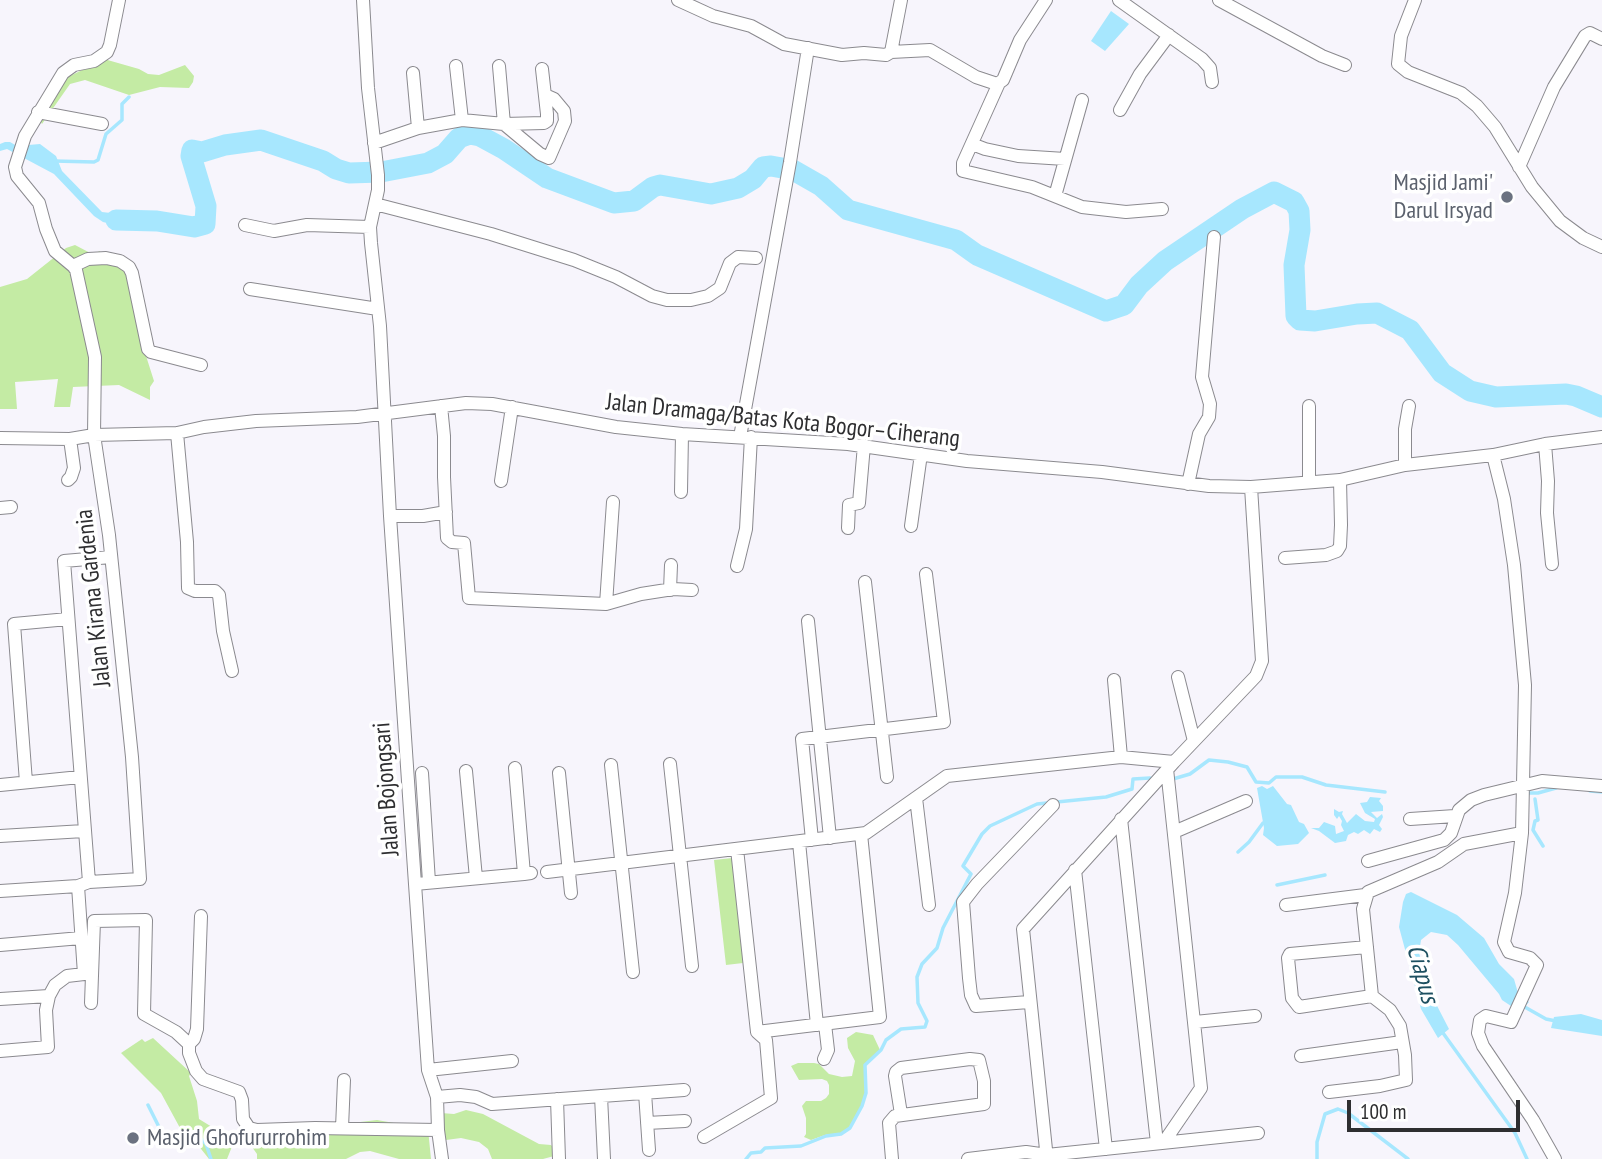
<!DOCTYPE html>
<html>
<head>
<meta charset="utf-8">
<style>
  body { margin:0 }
  #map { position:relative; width:1602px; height:1159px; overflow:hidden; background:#f7f5fc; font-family:"PT Sans Narrow",sans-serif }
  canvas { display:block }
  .scale { position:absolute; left:1347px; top:1100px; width:173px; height:32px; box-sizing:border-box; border:4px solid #2e2e30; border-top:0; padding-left:9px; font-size:21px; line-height:24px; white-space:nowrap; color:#2e2e30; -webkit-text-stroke:5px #fff; paint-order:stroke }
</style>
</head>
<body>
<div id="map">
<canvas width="1602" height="1159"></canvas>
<div class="scale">100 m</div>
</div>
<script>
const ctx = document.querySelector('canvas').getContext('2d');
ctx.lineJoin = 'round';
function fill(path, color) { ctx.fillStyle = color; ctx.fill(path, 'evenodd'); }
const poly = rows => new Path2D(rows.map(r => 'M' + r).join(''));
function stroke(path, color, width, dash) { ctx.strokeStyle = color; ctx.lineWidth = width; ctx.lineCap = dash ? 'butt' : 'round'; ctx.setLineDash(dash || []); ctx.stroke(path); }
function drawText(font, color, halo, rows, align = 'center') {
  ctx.font = font + ' "PT Sans Narrow",sans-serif'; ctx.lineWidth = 7; ctx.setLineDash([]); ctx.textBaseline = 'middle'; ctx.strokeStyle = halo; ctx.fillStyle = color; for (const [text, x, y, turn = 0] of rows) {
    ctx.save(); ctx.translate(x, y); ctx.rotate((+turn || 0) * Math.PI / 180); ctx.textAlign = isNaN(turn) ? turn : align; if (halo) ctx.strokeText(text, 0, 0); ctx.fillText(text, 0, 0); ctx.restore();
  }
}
const green = poly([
  [104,59,139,69,148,74,159,75,185,65,194,76,193,82,189,88,160,87,129,95,85,80,70,84,42,124,34,110,64,79],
  [75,245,96,256,99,251,135,274,140,337,154,381,150,387,150,400,119,385,73,387,70,407,54,407,58,379,15,382,17,409,0,409,0,287,27,279,66,248],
  [732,858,743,963,726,965,714,860],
  [856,1032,873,1035,880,1050,865,1065,866,1093,862,1106,850,1128,841,1133,825,1135,811,1140,804,1137,806,1134,806,1118,802,1106,806,1101,821,1101,826,1098,829,1094,829,1085,827,1081,822,1079,799,1080,791,1066,798,1063,814,1063,819,1064,829,1074,842,1077,852,1076,855,1061,848,1048,847,1038],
  [153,1038,191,1073,189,1076,197,1101,199,1119,212,1127,223,1141,235,1139,227,1159,209,1159,194,1140,186,1139,161,1093,121,1053,142,1039,145,1042],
  [466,1110,483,1114,539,1144,551,1145,557,1152,554,1156,543,1159,492,1159,488,1149,479,1142,461,1138,446,1140,441,1113,454,1114],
  [377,1120,428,1129,431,1159,399,1159,370,1151,360,1152,346,1159,257,1159,257,1154,247,1140,251,1142,277,1139,285,1144,304,1141,310,1128]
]);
const water = poly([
  [1111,11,1129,24,1105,51,1091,41],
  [5,142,10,142,17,146,40,144,56,156,62,171,102,212,145,217,145,225,119,226,103,222,94,216,54,174,7,149,0,151,0,144],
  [1262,786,1267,789,1273,786,1287,804,1291,805,1299,822,1304,824,1309,833,1298,844,1277,846,1263,835,1264,828,1257,788],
  [1370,797,1381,798,1379,801,1383,806,1383,811,1371,812,1377,818,1382,814,1383,817,1379,825,1382,829,1380,832,1374,829,1370,834,1364,830,1358,834,1354,832,1348,835,1346,841,1335,843,1319,831,1311,828,1319,828,1324,822,1335,826,1336,834,1344,831,1341,825,1342,821,1339,816,1337,819,1334,815,1334,809,1339,812,1343,811,1342,814,1347,823,1356,814,1365,821,1374,822,1375,819,1365,813,1360,803,1367,802],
  [1411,892,1457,915,1484,938,1499,964,1514,979,1518,993,1529,1002,1520,1012,1502,1000,1499,994,1458,945,1447,935,1431,932,1421,940,1419,953,1433,998,1449,1029,1438,1038,1421,1009,1399,927,1403,902,1406,894],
  [1581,1014,1602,1020,1602,1036,1551,1028,1554,1017]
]);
const stream = poly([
  [54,161,94,162,98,160,106,134,122,120,122,104,129,97],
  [1173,779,1190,774,1209,760,1228,762,1247,767,1256,782,1269,783,1276,777,1302,777,1326,785,1385,792],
  [1590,791,1602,792],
  [1526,793,1538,793,1556,788],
  [1535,799,1538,820,1535,821,1533,830,1543,846],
  [1238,852,1249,842,1263,823],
  [1277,885,1325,875],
  [1523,1006,1546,1019,1556,1021],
  [1443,1033,1515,1133,1527,1159],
  [148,1105,162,1133,170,1136,182,1134,199,1137,206,1144,211,1159],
  [746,1159,751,1153,761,1152,765,1148,801,1146,826,1136,841,1134,850,1128,862,1106,866,1093,865,1065,881,1050,886,1040,901,1029,925,1027,927,1021,918,1003,917,977,922,964,937,948,943,928,971,874,963,866,982,834,990,826,1037,804,1106,797,1132,789,1133,779,1150,778],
  [1317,1159,1317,1142,1325,1114,1338,1109,1348,1113,1408,1159]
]);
const river = poly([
  [116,220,157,221,194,227,205,224,206,206,191,156,192,150,202,152,225,145,261,140,323,161,336,169,349,173,381,172,428,163,445,154,459,138,470,134,480,136,504,149,547,178,614,203,634,201,653,187,660,185,711,194,738,188,753,179,763,167,771,166,793,170,821,186,848,210,956,240,977,255,1106,311,1124,305,1139,285,1165,261,1242,209,1274,192,1294,202,1299,211,1300,230,1294,265,1296,316,1300,320,1315,321,1357,314,1377,313,1410,330,1442,373,1470,391,1496,397,1566,394,1576,396,1602,407]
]);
const minor = poly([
  [363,0,368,88,378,175,378,190,370,227,371,243,380,326,390,516,415,884,428,1070,437,1097,438,1130,442,1159],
  [678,0,713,16,751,26,784,44,842,55,864,53,886,55,891,52,930,50,976,77,997,84,1003,80,1020,40,1046,0],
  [1119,0,1202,59,1210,68,1212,82],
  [1219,0,1322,56,1345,65],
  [1415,0,1401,36,1398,64,1408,72,1461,93,1477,106,1495,127,1532,187,1560,221,1583,238,1602,247],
  [891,52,901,0],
  [456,66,462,120],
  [499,66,504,124,540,154,549,158,565,121,564,111,554,99,545,95],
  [999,83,963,163,963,171,1032,187,1082,207,1126,212,1162,209],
  [1120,110,1140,74,1169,35],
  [38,112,102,124],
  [418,128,462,120,504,124,544,123,547,121,547,114,542,69],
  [374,143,418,128,413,73],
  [972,144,985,149,1018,156,1065,159],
  [1519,167,1554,87,1585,36,1590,33,1602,39],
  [1055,196,1082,100],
  [375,204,491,234,574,260,616,277,652,296,667,300,691,300,708,296,720,288,730,263,738,257,756,258],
  [245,225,274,231,307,225,370,227],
  [73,266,88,259,106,258,120,261,129,267,132,273,148,349,151,352,201,365],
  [250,289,378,309],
  [441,406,444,436,444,477,447,538,452,542,464,543,469,598,606,604,613,502],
  [1309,406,1309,481],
  [177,433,187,542,188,588,195,591,215,591,219,595,223,631,232,671],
  [740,437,790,162,808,48],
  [0,438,70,439,94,435,177,433,204,427,256,421,357,417,466,403,492,404,616,427,682,434,848,444,967,461,1102,472,1209,486,1251,487,1340,480,1405,465,1493,455,1545,444,1602,437],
  [1545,444,1548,481,1547,513,1552,564],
  [1493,455,1504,499,1514,565,1525,685,1522,833,1515,893,1504,942,1509,952,1530,958,1537,965,1511,1022,1486,1016,1480,1020,1478,1033,1483,1046,1533,1120,1555,1159],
  [1405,465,1405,429,1409,406],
  [68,480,71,477,74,468,70,439],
  [501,481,512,407],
  [1188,484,1199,434,1209,417,1210,404,1202,377,1214,237],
  [681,492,682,434],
  [0,508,11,507],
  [390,516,423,516,446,512],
  [911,526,921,454],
  [848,528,849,505,859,503,864,445],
  [1285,558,1326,555,1337,551,1340,546,1341,525,1340,480],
  [737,566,746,529,751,437],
  [865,582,887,777],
  [670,590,671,565],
  [606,604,641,594,673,589,692,590],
  [808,621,830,838],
  [1178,677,1194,741],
  [1114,680,1121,757],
  [670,764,692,966],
  [611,765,633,972],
  [515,768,524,874,531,873],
  [466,771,476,878],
  [422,773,429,882],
  [559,773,571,893],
  [26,782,14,624,68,619],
  [0,785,80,777],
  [916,798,929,905],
  [1121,819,1157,1143],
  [1410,819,1455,816],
  [1174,832,1246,801],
  [0,836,84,831],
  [812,840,802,739,944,722,926,574],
  [799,842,817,1025],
  [1368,861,1444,840,1451,833,1459,810,1471,800,1484,795,1542,781,1602,786],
  [1075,870,1106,1149],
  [547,872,866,833,947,776,1121,757,1174,762],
  [89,882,64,561,111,557],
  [415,884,524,874],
  [0,891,78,886],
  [1286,905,1365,895],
  [0,945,81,938],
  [1372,996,1363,909,1368,892,1438,862,1464,844,1522,833],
  [0,999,49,996],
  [1029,1002,976,1006,971,995,969,978,963,902,977,884,1053,805],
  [91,1003,94,921,146,920,144,1014,176,1032,189,1044,189,1053,196,1071,203,1079,239,1092,242,1100,243,1119,249,1128,257,1130,315,1128,438,1130],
  [1195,1022,1255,1016],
  [757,1032,880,1017,861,834],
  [189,1044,194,1039,197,1029,201,916],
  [0,1051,48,1047,46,1010,49,996,55,985,67,976,84,974,78,886,89,882,140,879,132,757,109,535,94,435,95,357,76,270,73,266,55,251,46,229,39,203,17,176,15,167,25,136,63,73,74,65,94,61,107,52,110,45,119,0],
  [1301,1056,1402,1042],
  [824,1059,828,1050,825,1024],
  [428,1070,512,1061],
  [1329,1092,1380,1086,1406,1080,1405,1055,1400,1026,1390,1010,1372,996,1299,1007,1292,998,1288,958,1290,954,1367,947],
  [645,1093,649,1150],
  [601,1096,604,1159],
  [437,1097,460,1095,476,1097,492,1104,684,1090],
  [557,1099,559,1159],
  [647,1123,685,1121],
  [342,1128,344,1080],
  [704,1137,771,1098,766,1040,757,1032,737,849],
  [1164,1142,1201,1088,1167,769],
  [892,1159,889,1123,895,1116,984,1104,984,1081,979,1060,970,1059,901,1068,896,1072,895,1076,901,1114],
  [968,1159,1026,1152,1047,1155,1258,1133],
  [1047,1159,1023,929,1174,762,1256,676,1262,661,1251,487]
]);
const markers = [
  [1507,197,7,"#6b7280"],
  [133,1138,7,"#6b7280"]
];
const worshipNames = [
  ["Masjid Jami'",1493,183],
  ["Darul Irsyad",1493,211],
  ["Masjid Ghofururrohim",147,1138,"left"]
];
const streetNames = [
  ["Jalan Dramaga/Batas Kota Bogor–Ciherang",783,421,6],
  ["Jalan Kirana Gardenia",94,598,-96],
  ["Jalan Bojongsari",387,789,-94]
];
const waterNames = [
  ["Ciapus",1422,974,75]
];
fill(green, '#c4eba4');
fill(water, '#a7e7fe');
stroke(stream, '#a7e7fe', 3.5);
stroke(river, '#a7e7fe', 21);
stroke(minor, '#8b8a8f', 14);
stroke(minor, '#fff', 12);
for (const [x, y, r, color] of markers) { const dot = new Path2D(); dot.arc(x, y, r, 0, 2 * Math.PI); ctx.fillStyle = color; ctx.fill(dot); stroke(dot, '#fff', 2.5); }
drawText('24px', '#5b616d', '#fff', worshipNames, 'right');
drawText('24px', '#2e2e30', '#fff', streetNames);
drawText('italic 26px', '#1d4f60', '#fff', waterNames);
</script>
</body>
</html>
